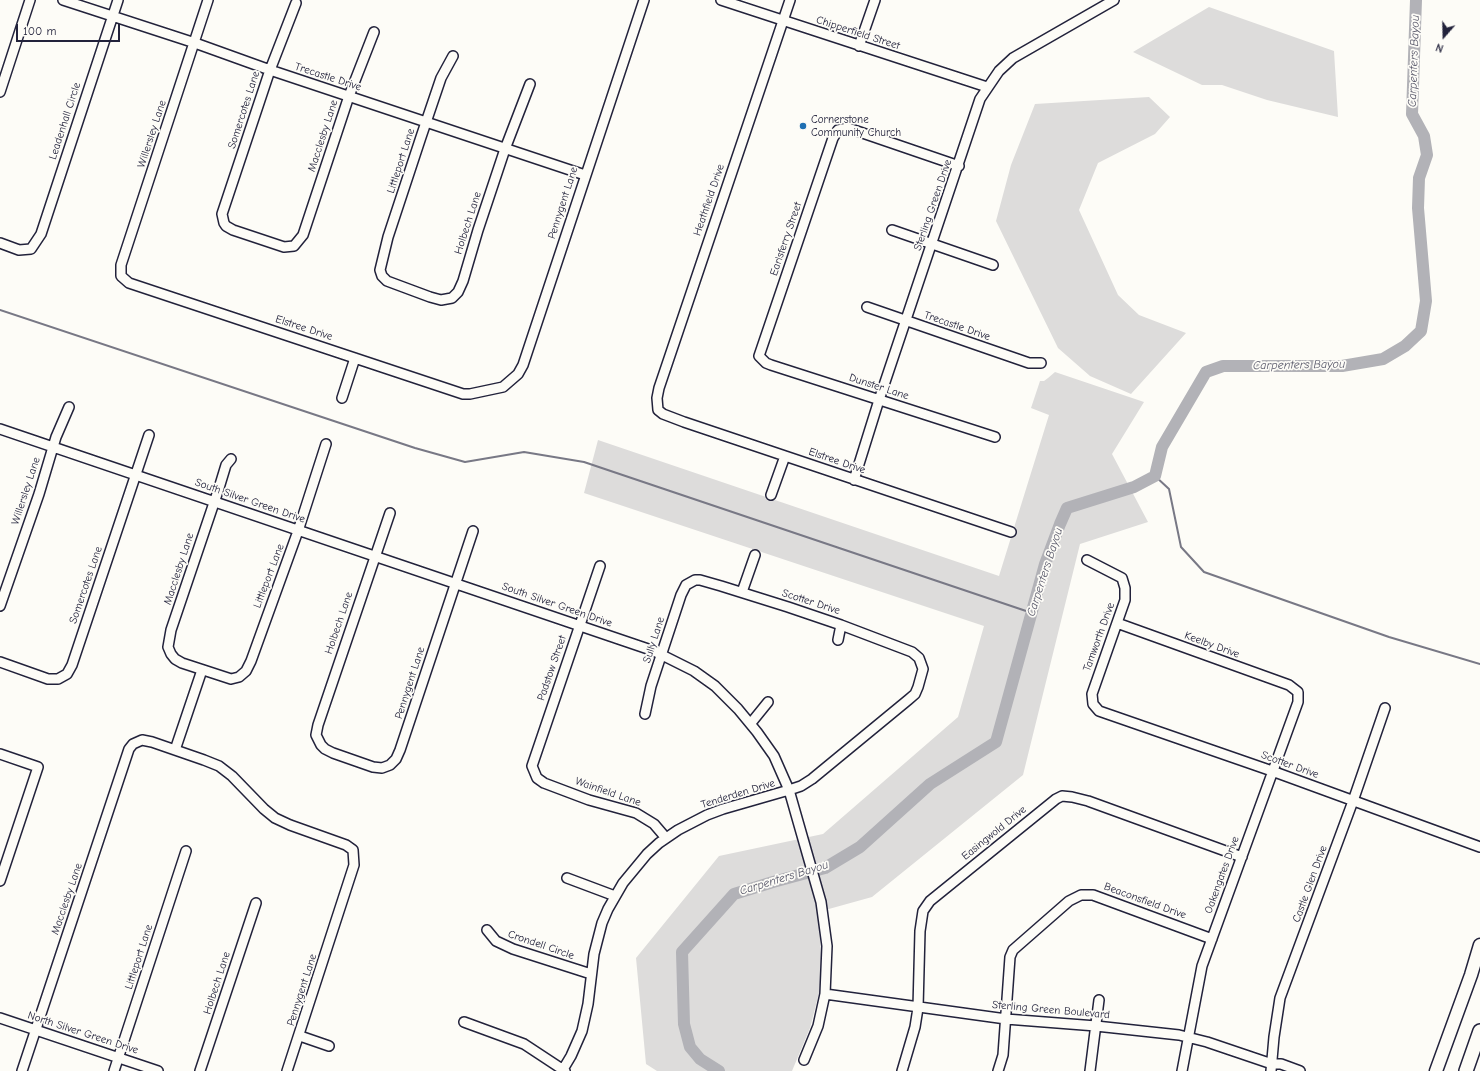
<!DOCTYPE html>
<html>
<head>
<meta charset="utf-8">
<style>
  body { margin:0 }
  #map { position:relative; width:1480px; height:1071px; overflow:hidden; background:#fdfcf7; font-family:"Comic Neue",sans-serif }
  canvas { display:block }
  .north { position:absolute; left:1424px; top:16px; width:40px; height:40px; -webkit-text-stroke:3px #fdfcf7; paint-order:stroke; rotate:200deg; font-size:11px; font-weight:700; line-height:16px; text-align:center; color:#22223b }
  .north::after { content:''; display:block; margin:auto; width:14px; height:18px; background:#22223b; clip-path:polygon(50% 0,100% 100%,50% 72%,0 100%) }
  .scale { position:absolute; left:16px; top:24px; width:104px; height:18px; box-sizing:border-box; border:2px solid #22223b; border-top:0; padding-left:5px; font-size:12px; line-height:14px; white-space:nowrap; color:#22223b; -webkit-text-stroke:3px #fdfcf7; paint-order:stroke }
</style>
</head>
<body>
<div id="map">
<canvas width="1480" height="1071"></canvas>
<div class="north">N</div>
<div class="scale">100 m</div>
</div>
<script>
const ctx = document.querySelector('canvas').getContext('2d');
ctx.lineJoin = 'round';
function fill(path, color) { ctx.fillStyle = color; ctx.fill(path, 'evenodd'); }
const poly = rows => new Path2D(rows.map(r => 'M' + r).join(''));
function stroke(path, color, width, dash) { ctx.strokeStyle = color; ctx.lineWidth = width; ctx.lineCap = dash ? 'butt' : 'round'; ctx.setLineDash(dash || []); ctx.stroke(path); }
function drawText(font, color, halo, rows, align = 'center') {
  ctx.font = font + ' "Comic Neue",sans-serif'; ctx.lineWidth = 3.5; ctx.setLineDash([]); ctx.textBaseline = 'middle'; ctx.strokeStyle = halo; ctx.fillStyle = color; for (const [text, x, y, turn = 0] of rows) {
    ctx.save(); ctx.translate(x, y); ctx.rotate((+turn || 0) * Math.PI / 180); ctx.textAlign = isNaN(turn) ? turn : align; if (halo) ctx.strokeText(text, 0, 0); ctx.fillText(text, 0, 0); ctx.restore();
  }
}
const green = poly([
  [1209,7,1334,51,1338,117,1267,100,1222,85,1202,85,1133,52],
  [1149,97,1170,117,1155,134,1098,163,1079,210,1118,295,1139,315,1186,333,1131,394,1090,376,1058,348,996,221,1011,165,1035,104],
  [1055,372,1144,402,1112,454,1148,522,1080,544,1023,775,872,897,818,912,822,967,819,993,810,1028,792,1071,657,1071,646,1064,636,958,719,856,823,834,958,717,984,626,584,493,598,440,999,576,1049,415,1031,408,1040,381,1044,381,1048,378]
]);
const stream = poly([
  [0,310,415,448,465,462,524,452,584,462,1032,613],
  [1155,476,1169,489,1181,547,1204,572,1389,637,1480,664]
]);
const river = poly([
  [719,1071,700,1059,690,1047,684,1024,682,952,734,894,773,882,825,868,860,847,930,784,996,742,1045,564,1060,524,1067,508,1134,487,1155,476,1162,447,1206,372,1223,366,1342,366,1383,359,1405,346,1421,331,1426,301,1418,208,1419,178,1427,155,1424,136,1412,114,1416,0]
]);
const minor = poly([
  [63,0,195,43,270,70,585,175],
  [208,0,121,265,121,276,129,283,463,394,470,394,503,387,518,374,523,365,644,0],
  [721,0,987,87],
  [790,0,659,388,657,398,658,410,663,414,684,422,1011,532],
  [296,3,270,70,222,214,224,223,226,226,233,230,284,247,294,246,303,235,349,96,374,32],
  [859,46,875,0],
  [453,56,441,78,421,137,388,237,380,270,382,276,387,281,430,297,441,300,452,298,458,292,463,281,478,230,505,149,530,84],
  [0,92,30,0],
  [959,166,848,128,838,130,833,138,759,356,766,363,771,365,995,437],
  [892,230,993,265],
  [0,243,19,250,31,249,41,234,118,0],
  [867,307,1029,363,1041,363],
  [342,398,355,358],
  [0,429,654,651,694,671,715,686,738,709,757,732,774,756,789,790,821,902,827,946,825,994,818,1026,804,1060],
  [231,459,226,465,219,488,171,630,168,647,171,654,175,659,182,663,231,679,239,677,246,671,251,661,298,531,326,444],
  [854,480,879,400,980,99,999,71,1013,58,1114,0],
  [771,495,785,456],
  [390,513,318,725,316,735,321,745,325,749,333,753,373,767,382,768,390,765,396,759,400,750,473,531],
  [1087,560,1122,578,1125,588,1125,600,1092,694,1093,704,1099,711,1272,771,1480,847],
  [600,566,532,766,537,778,544,783,589,800,636,813,654,824,666,838],
  [742,592,755,555],
  [0,606,39,494,56,437,69,407],
  [1117,623,1289,685,1298,692,1298,702,1202,966,1182,1071],
  [838,640,841,625],
  [0,662,48,679,58,679,67,674,72,665,149,435],
  [751,723,768,702],
  [175,750,202,670],
  [0,754,38,767,0,881],
  [567,878,615,896],
  [487,930,496,941,513,949,591,974],
  [825,994,1006,1019,1096,1026,1179,1035,1207,1042,1272,1064,1281,1064,1300,1071],
  [0,1018,158,1071],
  [464,1022,524,1044,565,1071],
  [300,1036,329,1046],
  [22,1071,129,749,133,744,142,740,152,742,204,760,219,766,232,776,264,809,275,818,290,825,346,845,353,850,354,865,287,1071],
  [114,1071,186,851],
  [200,1071,256,903],
  [562,1071,571,1056,582,1031,588,1004,594,954,602,923,608,909,623,883,647,854,659,843,678,830,707,815,723,809,789,790,801,786,812,779,908,700,915,694,918,687,923,669,919,658,912,652,841,625,788,607,721,586,700,580,695,580,686,585,681,595,651,686,645,714],
  [902,1071,915,1027,918,1008,920,931,923,911,930,901,1056,799,1062,796,1072,797,1088,801,1242,857],
  [998,1071,1003,1055,1010,957,1013,950,1069,901,1081,895,1093,895,1212,939],
  [1090,1071,1099,1000],
  [1271,1071,1274,1037,1280,998,1353,801,1385,708]
]);
const major = poly([
  [1436,1071,1471,975,1480,945]
]);
const highway = poly([
  [1466,1071,1480,1031]
]);
const markers = [
  [803,126,4,"#1f6fb2"]
];
const streetNames = [
  ["Chipperfield Street",858,33,18],
  ["Trecastle Drive",328,77,18],
  ["Somercotes Lane",244,110,-72],
  ["Leadenhall Circle",65,121,-72],
  ["Willersley Lane",152,134,-72],
  ["Macclesby Lane",323,136,-72],
  ["Littleport Lane",401,161,-72],
  ["Heathfield Drive",709,200,-71],
  ["Pennygent Lane",563,203,-72],
  ["Sterling Green Drive",933,205,-71],
  ["Holbech Lane",468,223,-72],
  ["Earlsferry Street",786,239,-71],
  ["Trecastle Drive",957,326,19],
  ["Elstree Drive",304,328,18],
  ["Dunster Lane",879,387,18],
  ["Elstree Drive",837,461,19],
  ["Willersley Lane",26,491,-72],
  ["South Silver Green Drive",250,501,19],
  ["Macclesby Lane",179,569,-72],
  ["Littleport Lane",269,576,-69],
  ["Somercotes Lane",86,585,-71],
  ["Scotter Drive",811,602,18],
  ["South Silver Green Drive",557,605,19],
  ["Holbech Lane",339,623,-71],
  ["Tamworth Drive",1099,637,-70],
  ["Sully Lane",654,640,-72],
  ["Keelby Drive",1212,645,20],
  ["Padstow Street",552,668,-71],
  ["Pennygent Lane",410,683,-72],
  ["Scotter Drive",1290,765,20],
  ["Wainfield Lane",608,792,19],
  ["Tenderden Drive",738,794,-17],
  ["Easingwold Drive",994,833,-39],
  ["Oakengates Drive",1222,875,-70],
  ["Castle Glen Drive",1310,884,-70],
  ["Macclesby Lane",67,899,-71],
  ["Beaconsfield Drive",1145,901,20],
  ["Crondell Circle",541,945,19],
  ["Littleport Lane",139,957,-72],
  ["Holbech Lane",217,983,-72],
  ["Pennygent Lane",302,990,-72],
  ["Sterling Green Boulevard",1051,1010,5],
  ["North Silver Green Drive",83,1033,18]
];
const poiNames = [
  ["Cornerstone",811,120],
  ["Community Church",811,133]
];
const waterNames = [
  ["Carpenters Bayou",1414,61,-88],
  ["Carpenters Bayou",1299,365,-1],
  ["Carpenters Bayou",1045,572,-72],
  ["Carpenters Bayou",784,878,-17]
];
fill(green, '#dddcdb');
stroke(stream, '#787885', 2);
stroke(river, '#b2b2b7', 12);
stroke(minor, '#22223b', 12);
stroke(major, '#22223b', 15);
stroke(highway, '#22223b', 16);
stroke(minor, '#fdfcf7', 9);
stroke(major, '#fdfcf7', 12);
stroke(highway, '#fdfcf7', 13);
for (const [x, y, r, color] of markers) { const dot = new Path2D(); dot.arc(x, y, r, 0, 2 * Math.PI); ctx.fillStyle = color; ctx.fill(dot); stroke(dot, '#fdfcf7', 1.5); }
drawText('11px', '#22223b', '#fdfcf7', streetNames);
drawText('11px', '#22223b', '#fdfcf7', poiNames, 'left');
drawText('italic 12px', '#545466', '#fdfcf7', waterNames);
</script>
</body>
</html>
